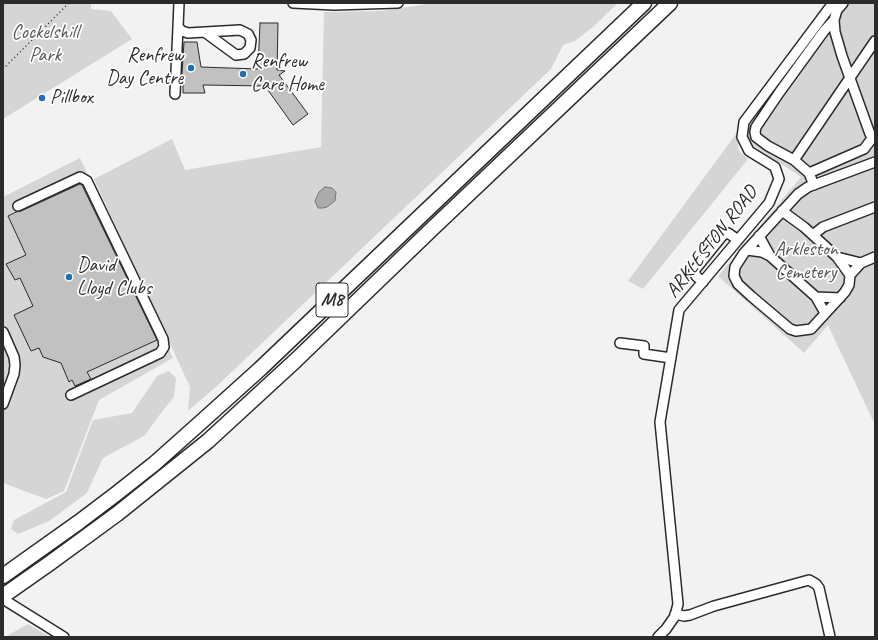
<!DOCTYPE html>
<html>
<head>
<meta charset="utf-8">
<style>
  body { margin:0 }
  #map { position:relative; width:878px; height:640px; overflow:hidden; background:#f2f2f2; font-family:Caveat,sans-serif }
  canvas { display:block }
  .frame { position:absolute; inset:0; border:4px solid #2b2b2b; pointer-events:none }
</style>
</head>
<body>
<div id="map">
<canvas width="878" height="640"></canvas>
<div class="frame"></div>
</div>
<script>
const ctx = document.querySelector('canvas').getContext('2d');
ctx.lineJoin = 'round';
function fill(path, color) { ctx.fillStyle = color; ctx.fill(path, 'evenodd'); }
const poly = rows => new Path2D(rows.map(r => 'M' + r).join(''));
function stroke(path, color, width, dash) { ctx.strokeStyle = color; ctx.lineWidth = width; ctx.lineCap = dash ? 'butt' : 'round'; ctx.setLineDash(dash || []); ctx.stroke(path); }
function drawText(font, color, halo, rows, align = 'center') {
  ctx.font = font + ' Caveat,sans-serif'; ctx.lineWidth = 3.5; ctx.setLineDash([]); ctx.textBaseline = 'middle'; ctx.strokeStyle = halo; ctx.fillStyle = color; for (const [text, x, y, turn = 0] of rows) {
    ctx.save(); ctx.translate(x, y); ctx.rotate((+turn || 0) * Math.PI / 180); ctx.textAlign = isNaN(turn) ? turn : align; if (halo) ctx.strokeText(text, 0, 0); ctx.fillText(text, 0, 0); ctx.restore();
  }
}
const green = poly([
  [3,3,91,3,91,9,111,11,132,39,3,119],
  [433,3,618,3,594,26,575,41,563,45,551,69,219,384,188,411,190,387,94,179,172,139,185,170,321,147,324,12,383,11],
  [837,3,875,3,875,425,828,325,804,353,718,276,801,177,754,146,748,138,748,131,750,124,825,17],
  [736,134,739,151,748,159,643,289,628,281],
  [80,158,173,358,99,400,64,491,46,499,3,483,3,197],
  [169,371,176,378,174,397,161,413,144,436,103,458,87,493,49,521,18,534,11,529,14,520,66,492,93,420,132,413,157,376],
  [28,624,50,637,5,637]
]);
const water = poly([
  [325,187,332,188,336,192,335,201,327,207,323,208,318,208,315,201,319,192,325,187]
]);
const building = poly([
  [260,23,278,23,277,70,285,71,279,75,308,114,293,125,265,86,203,85,205,93,183,93,183,75,182,74,184,42,197,42,201,67,258,69,260,23],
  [80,184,82,185,157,340,87,372,91,379,75,386,72,380,69,382,61,363,43,357,39,348,31,351,14,315,33,306,20,278,15,280,6,264,26,255,8,216,16,212,21,211,80,184]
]);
const path = poly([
  [3,69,69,3]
]);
const minor = poly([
  [179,3,178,27,182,31,188,33,240,30,248,34,251,40,250,48,244,54,236,55,206,33],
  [293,3,334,5,398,3],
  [843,3,837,10,834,20,835,32,842,56,870,134,875,137],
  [175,94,178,27],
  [794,160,875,41],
  [809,173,864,149,873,137],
  [814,185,809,173,794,160,768,146,756,137,755,132,756,127,779,93,824,31,834,20],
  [18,206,80,177,87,181,163,339,164,347,160,353,71,395],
  [782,211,804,227,837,257,850,275,861,263,875,257],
  [813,235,823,227,875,207],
  [759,236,770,256,816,297,825,313],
  [747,250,762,252,770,256],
  [837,257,861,263],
  [850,275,849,285,845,292,811,329,796,331,790,329,751,296,738,284,734,276,735,267,744,253,798,194,808,187,875,162],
  [703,282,696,276,694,271,723,235,728,233,738,240],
  [816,297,840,298],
  [3,332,14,357,15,365,14,374,3,404],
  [620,343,644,346,644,354,671,358],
  [3,599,64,637],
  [675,614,684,616,690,615,714,606,809,580,816,584,819,588,830,637],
  [658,637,666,629,675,616,678,604,660,422,679,310,769,203,779,179,775,167,749,151,742,137,744,122,833,3]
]);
const highway = poly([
  [3,576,79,522,116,494,154,464,200,423,260,369,644,3],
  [3,596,50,563,117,514,208,441,295,361,434,227,670,3]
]);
const markers = [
  [191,68,4,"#1f6fb2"],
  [243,74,4,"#1f6fb2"],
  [42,98,4,"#1f6fb2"],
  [69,277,4,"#1f6fb2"]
];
const shields = [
  [332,300,32]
];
const shieldNames = [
  ["M8",332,300]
];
const parkNames = [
  ["Cockelshill",45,33],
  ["Park",45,56],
  ["Arkleston",806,250],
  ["Cemetery",806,273]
];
const poiNames = [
  ["Renfrew",183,56,"right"],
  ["Day Centre",183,79,"right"],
  ["Renfrew",251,62],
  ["Care Home",251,85],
  ["Pillbox",50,98],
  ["David",77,266],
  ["Lloyd Clubs",77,289]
];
const streetNames = [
  ["ARKLESTON ROAD",712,242,-52]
];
fill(green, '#d5d5d5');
fill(water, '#ababab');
stroke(water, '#787878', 1);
fill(building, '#c1c1c1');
stroke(building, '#2b2b2b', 1);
stroke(minor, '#2b2b2b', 12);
stroke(highway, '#2b2b2b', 17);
stroke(path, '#2b2b2b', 1.5, [1, 3]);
stroke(minor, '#fff', 9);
stroke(highway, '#fff', 14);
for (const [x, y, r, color] of markers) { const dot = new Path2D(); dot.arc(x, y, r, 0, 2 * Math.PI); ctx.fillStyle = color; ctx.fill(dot); stroke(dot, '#fff', 1.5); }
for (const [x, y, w] of shields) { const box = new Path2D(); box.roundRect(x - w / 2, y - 17, w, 34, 3); ctx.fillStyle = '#fff'; ctx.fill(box); stroke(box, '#2b2b2b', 1); }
drawText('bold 19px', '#2b2b2b', null, shieldNames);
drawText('20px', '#565656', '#fff', parkNames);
drawText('20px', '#2b2b2b', '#fff', poiNames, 'left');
drawText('20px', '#2b2b2b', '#fff', streetNames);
</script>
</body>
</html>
